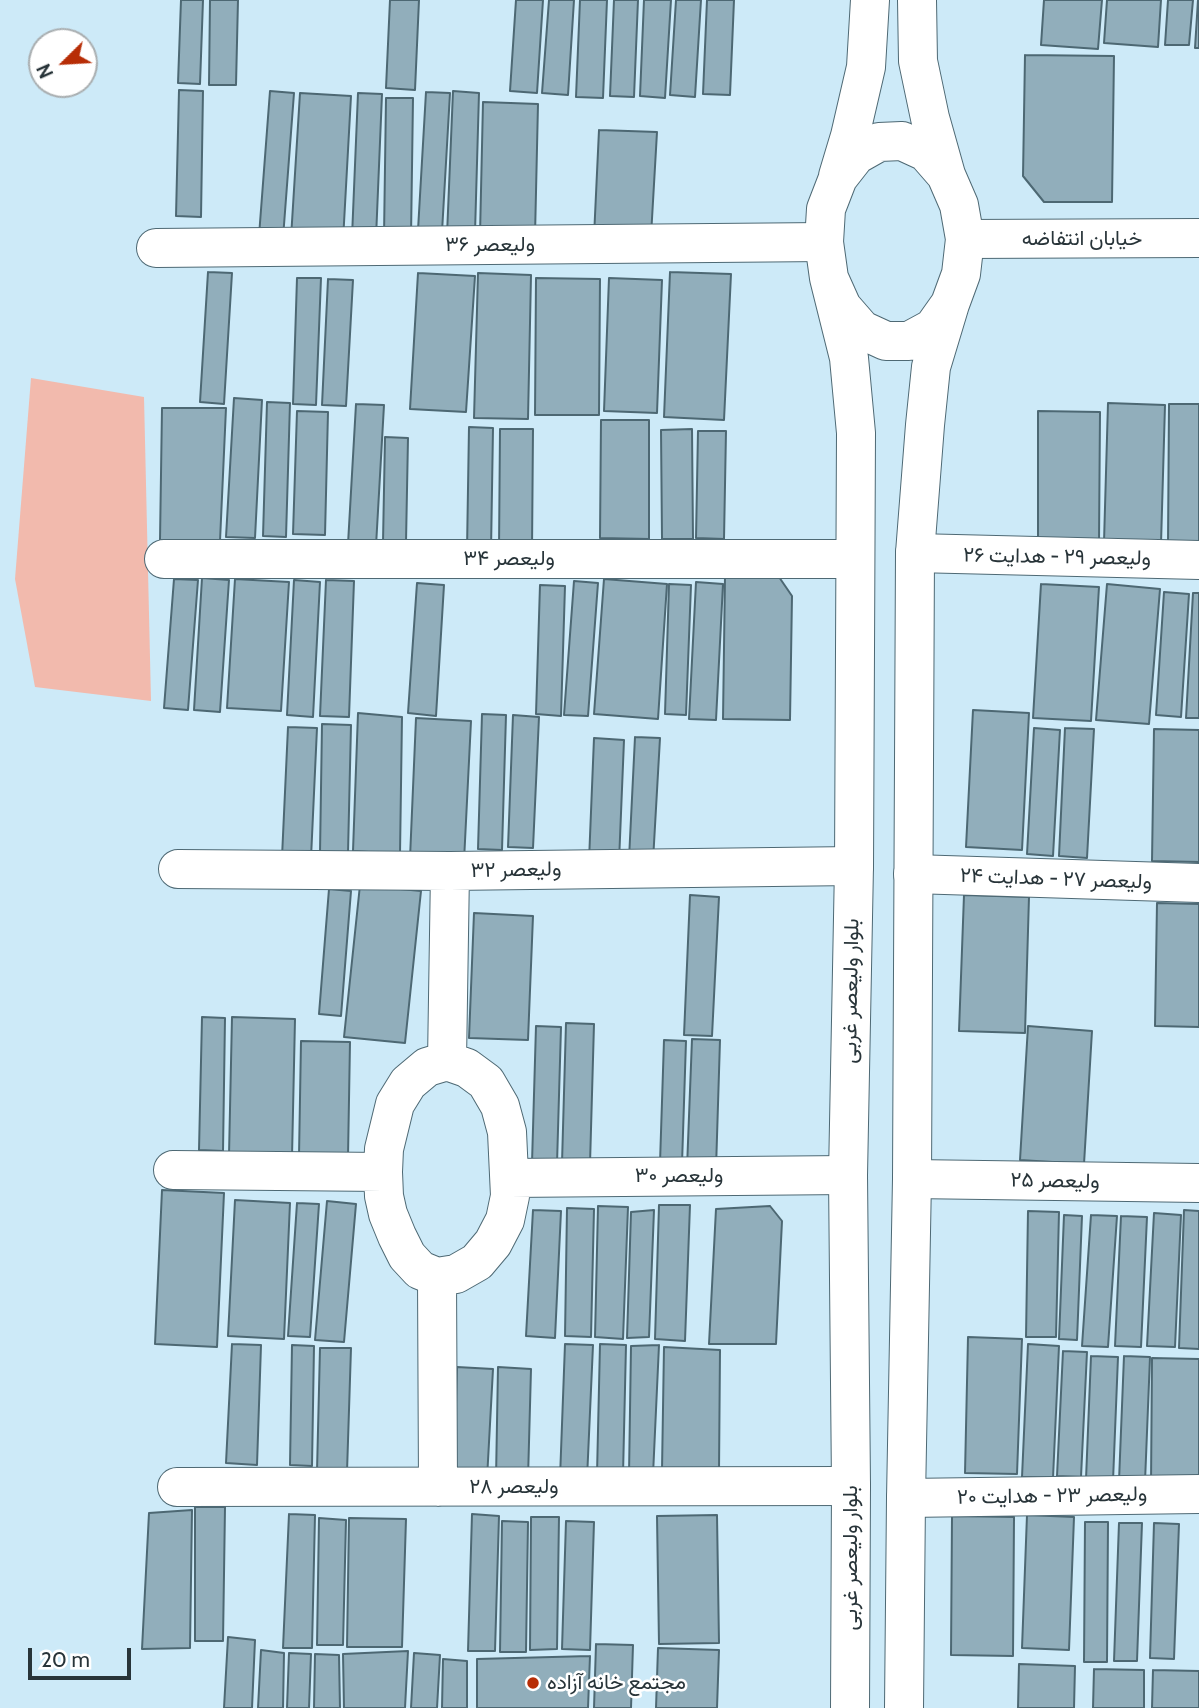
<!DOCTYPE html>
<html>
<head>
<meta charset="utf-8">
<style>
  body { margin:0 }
  #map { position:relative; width:1199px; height:1708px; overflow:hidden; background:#cdeaf8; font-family:Cabin,sans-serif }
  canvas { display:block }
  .north { position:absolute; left:28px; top:28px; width:70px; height:70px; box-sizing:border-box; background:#fff; border:2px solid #a9aeb0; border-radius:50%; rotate:246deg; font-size:19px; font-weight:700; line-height:28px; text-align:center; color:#283439 }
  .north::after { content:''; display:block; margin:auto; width:24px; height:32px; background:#b72d06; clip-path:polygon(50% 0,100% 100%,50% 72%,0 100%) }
  .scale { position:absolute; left:28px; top:1648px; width:103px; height:32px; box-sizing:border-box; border:4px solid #283439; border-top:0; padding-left:9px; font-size:21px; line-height:24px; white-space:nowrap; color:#283439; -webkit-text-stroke:5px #fff; paint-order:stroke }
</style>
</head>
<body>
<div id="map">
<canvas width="1199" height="1708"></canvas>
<div class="north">N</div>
<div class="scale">20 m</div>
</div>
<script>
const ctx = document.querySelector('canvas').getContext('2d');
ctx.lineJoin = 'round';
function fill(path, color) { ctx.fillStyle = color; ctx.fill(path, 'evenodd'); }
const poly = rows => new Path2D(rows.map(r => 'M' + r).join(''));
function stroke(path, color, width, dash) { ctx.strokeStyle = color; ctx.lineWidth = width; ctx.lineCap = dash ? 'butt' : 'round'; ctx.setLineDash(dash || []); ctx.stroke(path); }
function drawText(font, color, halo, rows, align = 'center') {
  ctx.font = font + ' Cabin,Vazirmatn,sans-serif'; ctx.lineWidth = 5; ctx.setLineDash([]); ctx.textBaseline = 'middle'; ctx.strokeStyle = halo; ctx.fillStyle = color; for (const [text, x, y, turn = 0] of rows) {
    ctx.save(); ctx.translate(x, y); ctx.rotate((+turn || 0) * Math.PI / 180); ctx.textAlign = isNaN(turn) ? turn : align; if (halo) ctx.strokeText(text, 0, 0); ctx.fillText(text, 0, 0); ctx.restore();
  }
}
const green = poly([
  [31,378,144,397,151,701,35,687,15,579]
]);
const building = poly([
  [181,0,203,0,200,84,178,83,181,0],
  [210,0,238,0,236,85,209,85,210,0],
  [390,0,419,0,415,90,386,88,390,0],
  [516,0,543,0,537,93,510,91,516,0],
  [549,0,574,0,568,95,542,93,549,0],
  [580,0,607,0,603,98,576,97,580,0],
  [614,0,638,0,634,97,610,96,614,0],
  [644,0,671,0,665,98,640,96,644,0],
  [676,0,701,0,695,97,670,95,676,0],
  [707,0,734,0,730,95,703,94,707,0],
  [1044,0,1102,0,1098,49,1041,45,1044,0],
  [1107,0,1161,0,1158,47,1104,43,1107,0],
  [1168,0,1193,0,1189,45,1165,45,1168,0],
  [1198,0,1199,0,1199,48,1195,48,1198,0],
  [1025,55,1114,56,1112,202,1044,202,1023,176,1025,55],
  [179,90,203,91,201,217,176,216,179,90],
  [270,91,294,93,283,238,259,236,270,91],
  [453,91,479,93,475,233,447,235,453,91],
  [426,92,450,93,442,232,418,230,426,92],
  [300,93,351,96,343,241,291,238,300,93],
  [358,93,382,94,376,238,352,237,358,93],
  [386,98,413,98,411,237,384,236,386,98],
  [483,102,538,104,535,236,480,235,483,102],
  [599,130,657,132,651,236,594,237,599,130],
  [208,272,232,273,224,404,200,402,208,272],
  [670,272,731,274,724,420,664,417,670,272],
  [418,273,475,276,466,412,410,409,418,273],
  [478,273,531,275,528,419,474,418,478,273],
  [297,278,321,278,316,405,293,404,297,278],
  [536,278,600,279,599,415,535,415,536,278],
  [609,278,662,280,657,413,604,411,609,278],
  [328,279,353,280,346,406,322,405,328,279],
  [234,398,262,400,255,538,226,537,234,398],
  [267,402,290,403,286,537,263,536,267,402],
  [1108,403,1165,405,1161,544,1104,542,1108,403],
  [356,404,384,405,376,546,348,544,356,404],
  [1169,404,1199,404,1199,543,1168,543,1169,404],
  [162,408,226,408,220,541,160,540,162,408],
  [297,411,328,412,325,535,293,534,297,411],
  [1038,411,1100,412,1099,543,1038,542,1038,411],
  [601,420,649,420,649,539,600,538,601,420],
  [469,427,493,428,491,551,467,550,469,427],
  [500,429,533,429,532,550,499,550,500,429],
  [692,429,693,539,662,539,661,430,692,429],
  [698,431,726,431,724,539,696,538,698,431],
  [385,437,408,438,406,542,383,542,385,437],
  [725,576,779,577,792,596,790,720,723,719,725,576],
  [202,578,229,580,220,712,194,710,202,578],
  [174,579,198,580,188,710,164,708,174,579],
  [235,579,289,582,281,711,227,708,235,579],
  [604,579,667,584,658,719,594,714,604,579],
  [294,580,320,582,313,717,287,715,294,580],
  [326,580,354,581,349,717,320,716,326,580],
  [574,581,598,583,588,716,564,715,574,581],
  [696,582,723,584,716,720,689,719,696,582],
  [417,583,444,585,436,716,408,713,417,583],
  [669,584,691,585,686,715,665,714,669,584],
  [1041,584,1099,587,1091,721,1033,718,1041,584],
  [1107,584,1160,589,1149,724,1096,720,1107,584],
  [540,585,565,586,561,716,536,714,540,585],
  [1164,592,1189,594,1181,717,1156,715,1164,592],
  [1193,593,1199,593,1199,718,1186,718,1193,593],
  [973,710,1029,713,1022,850,966,847,973,710],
  [358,713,402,717,400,854,353,851,358,713],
  [482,714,506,715,502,850,478,849,482,714],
  [513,715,539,717,533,848,508,847,513,715],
  [416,718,471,721,464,861,410,858,416,718],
  [322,724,351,725,348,853,320,853,322,724],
  [288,727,317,728,311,858,282,857,288,727],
  [1034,728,1060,730,1053,856,1027,854,1034,728],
  [1065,728,1094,729,1087,858,1059,856,1065,728],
  [1154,729,1199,730,1199,862,1152,861,1154,729],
  [635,737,660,738,653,861,629,859,635,737],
  [594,738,624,740,619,862,589,861,594,738],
  [360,885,421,891,405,1043,344,1037,360,885],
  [329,889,351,891,341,1016,319,1014,329,889],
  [690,895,719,897,712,1036,684,1035,690,895],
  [964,895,1029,897,1025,1033,959,1031,964,895],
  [1157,903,1199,904,1199,1027,1155,1026,1157,903],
  [474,913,533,916,528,1040,469,1038,474,913],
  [202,1017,225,1018,223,1151,199,1150,202,1017],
  [232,1017,295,1019,292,1157,229,1155,232,1017],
  [566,1023,594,1024,590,1164,562,1163,566,1023],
  [536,1026,561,1027,557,1164,532,1163,536,1026],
  [1028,1026,1092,1031,1084,1164,1020,1160,1028,1026],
  [692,1039,720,1040,716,1169,687,1168,692,1039],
  [664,1040,686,1041,682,1164,660,1163,664,1040],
  [301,1041,350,1042,348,1157,299,1156,301,1041],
  [162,1190,224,1193,217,1347,155,1344,162,1190],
  [235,1200,290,1203,284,1339,228,1336,235,1200],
  [327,1201,356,1204,344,1342,315,1340,327,1201],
  [297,1203,319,1204,310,1337,288,1336,297,1203],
  [659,1205,690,1205,685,1341,655,1339,659,1205],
  [598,1206,628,1207,623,1339,595,1337,598,1206],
  [770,1206,782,1221,776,1344,709,1344,716,1209,770,1206],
  [567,1208,594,1209,591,1337,565,1336,567,1208],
  [533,1210,561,1211,555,1338,526,1336,533,1210],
  [654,1210,649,1337,627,1338,631,1212,654,1210],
  [1184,1210,1199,1211,1199,1349,1179,1348,1184,1210],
  [1028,1211,1059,1212,1056,1337,1026,1337,1028,1211],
  [1154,1213,1181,1215,1175,1347,1147,1346,1154,1213],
  [1064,1215,1082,1216,1077,1340,1059,1339,1064,1215],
  [1091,1215,1117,1216,1108,1347,1082,1346,1091,1215],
  [1121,1216,1147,1217,1141,1347,1115,1346,1121,1216],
  [968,1337,1022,1339,1017,1474,965,1473,968,1337],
  [232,1344,261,1345,257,1465,226,1463,232,1344],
  [565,1344,593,1345,587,1479,560,1478,565,1344],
  [600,1344,626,1345,623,1475,597,1474,600,1344],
  [1028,1344,1059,1346,1053,1478,1022,1477,1028,1344],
  [292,1345,314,1346,312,1466,290,1465,292,1345],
  [659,1345,653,1475,629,1475,631,1346,659,1345],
  [664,1347,720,1350,719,1472,662,1470,664,1347],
  [320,1348,351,1348,347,1472,317,1471,320,1348],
  [1063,1351,1087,1352,1081,1477,1057,1476,1063,1351],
  [1091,1356,1118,1357,1113,1481,1086,1479,1091,1356],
  [1124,1356,1150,1357,1145,1482,1119,1481,1124,1356],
  [1152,1358,1199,1359,1199,1486,1151,1485,1152,1358],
  [457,1367,493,1369,487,1479,454,1477,457,1367],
  [498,1367,531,1369,528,1479,496,1478,498,1367],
  [195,1507,225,1507,223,1641,195,1641,195,1507],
  [192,1510,190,1648,142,1649,149,1513,192,1510],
  [289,1514,315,1515,312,1648,283,1648,289,1514],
  [472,1514,499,1516,495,1651,468,1651,472,1514],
  [717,1515,719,1643,659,1644,657,1516,717,1515],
  [1027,1515,1074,1517,1069,1650,1022,1648,1027,1515],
  [952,1516,1014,1517,1013,1656,951,1655,952,1516],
  [531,1517,559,1517,557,1649,530,1650,531,1517],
  [319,1518,346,1520,343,1645,317,1645,319,1518],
  [349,1518,406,1519,402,1647,347,1647,349,1518],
  [502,1521,528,1522,526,1652,500,1652,502,1521],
  [566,1521,594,1522,590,1650,562,1649,566,1521],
  [1085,1522,1108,1522,1107,1662,1084,1662,1085,1522],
  [1119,1523,1142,1523,1137,1661,1114,1661,1119,1523],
  [1154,1523,1179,1524,1174,1659,1150,1658,1154,1523],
  [228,1637,255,1640,252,1708,224,1708,228,1637],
  [596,1644,633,1645,631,1708,594,1708,596,1644],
  [658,1648,719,1650,717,1708,656,1708,658,1648],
  [261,1650,284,1653,283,1708,258,1708,261,1650],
  [408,1651,405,1708,344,1708,343,1654,408,1651],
  [289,1653,311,1654,309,1708,287,1708,289,1653],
  [414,1653,440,1655,437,1708,411,1708,414,1653],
  [315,1654,339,1655,340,1708,314,1708,315,1654],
  [590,1656,588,1708,477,1708,477,1659,590,1656],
  [443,1659,467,1661,467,1708,442,1708,443,1659],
  [1019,1664,1075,1666,1074,1708,1018,1708,1019,1664],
  [1094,1669,1144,1670,1144,1708,1093,1708,1094,1669],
  [1153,1670,1199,1671,1199,1708,1152,1708,1153,1670]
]);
const minor = poly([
  [965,239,1199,238],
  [156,248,824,242],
  [915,553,1199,560],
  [164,559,854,559],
  [178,869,450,871,854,866],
  [913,874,1199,883],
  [447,1061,467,1068,486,1082,500,1106,507,1132,510,1196,505,1220,493,1243,477,1262,456,1274,437,1277,420,1270,407,1256,397,1236,388,1214,384,1196,383,1172,384,1149,395,1104,408,1083,427,1067,447,1061],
  [447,1061,450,871],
  [173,1170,383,1172],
  [510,1178,848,1175],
  [912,1179,1199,1183],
  [437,1277,438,1487],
  [177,1487,851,1486],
  [906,1498,1199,1494]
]);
const major = poly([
  [917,0,918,61,930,118,946,175],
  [902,141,926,152,946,175,959,205,965,239,961,274,950,304,933,328,909,341,886,341,862,330,842,307,829,278,824,242,826,209,838,178,856,155,879,142,902,141],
  [838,176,850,136,866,67,870,0],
  [829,278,849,358,856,433,854,866,848,1175,851,1486,850,1708],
  [904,1708,906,1498,912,1179,915,553,925,425,931,367,950,304]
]);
const markers = [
  [533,1683,7,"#b72d06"]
];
const streetNames = [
  ["خیابان انتفاضه",1082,239],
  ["ولیعصر ۳۶",490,245],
  ["ولیعصر ۲۹ - هدایت ۲۶",1057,557,1],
  ["ولیعصر ۳۴",509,559],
  ["ولیعصر ۳۲",516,870,-1],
  ["ولیعصر ۲۷ - هدایت ۲۴",1056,879,2],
  ["بلوار ولیعصر غربی",851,991,-89],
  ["ولیعصر ۳۰",679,1176],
  ["ولیعصر ۲۵",1055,1181,1],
  ["ولیعصر ۲۸",514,1487],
  ["ولیعصر ۲۳ - هدایت ۲۰",1052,1496,-1],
  ["بلوار ولیعصر غربی",851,1558,-90]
];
const poiNames = [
  ["مجتمع خانه آزاده",547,1683]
];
fill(green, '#f2baad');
fill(building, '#91aebb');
stroke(building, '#4d6873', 2);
stroke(minor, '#4e6974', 40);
stroke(major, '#4e6974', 40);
stroke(minor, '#fff', 38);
stroke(major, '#fff', 38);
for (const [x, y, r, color] of markers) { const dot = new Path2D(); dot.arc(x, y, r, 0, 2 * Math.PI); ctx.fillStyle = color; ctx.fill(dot); stroke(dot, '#fff', 2.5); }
drawText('21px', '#283439', '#fff', streetNames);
drawText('21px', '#283439', '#fff', poiNames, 'left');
</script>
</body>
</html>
